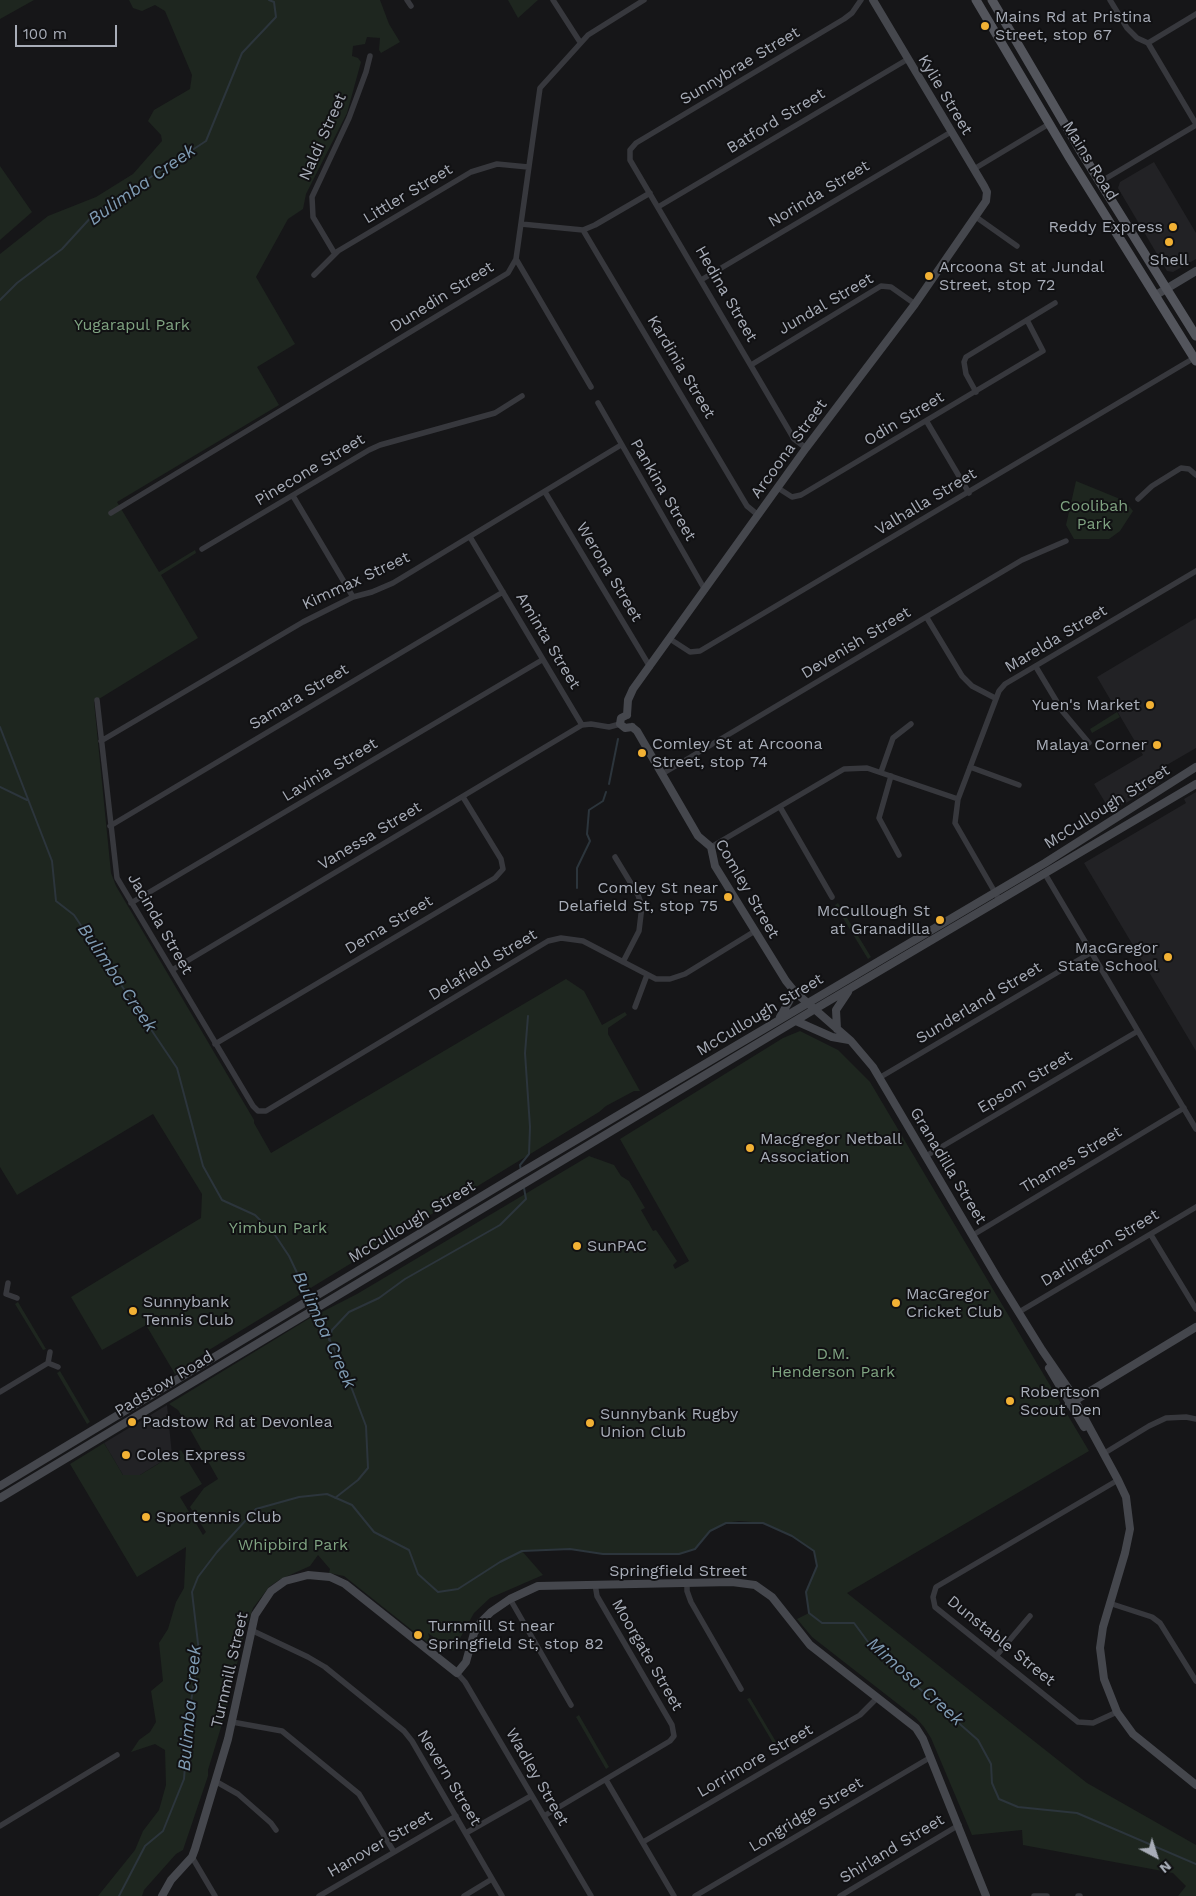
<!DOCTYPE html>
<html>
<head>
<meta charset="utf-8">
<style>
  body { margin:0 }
  #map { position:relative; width:1196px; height:1896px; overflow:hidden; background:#161618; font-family:"Work Sans",sans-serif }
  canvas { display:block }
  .north { position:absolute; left:1131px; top:1831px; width:50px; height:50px; -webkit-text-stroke:4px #111113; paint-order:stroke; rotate:140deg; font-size:14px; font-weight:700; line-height:20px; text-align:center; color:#a8adb8 }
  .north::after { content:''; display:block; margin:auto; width:18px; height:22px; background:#a8adb8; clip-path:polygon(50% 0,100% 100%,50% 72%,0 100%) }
  .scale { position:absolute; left:15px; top:25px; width:102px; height:22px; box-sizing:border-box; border:2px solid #a8adb8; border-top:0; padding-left:6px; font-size:15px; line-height:18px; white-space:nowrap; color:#a8adb8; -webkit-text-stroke:4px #111113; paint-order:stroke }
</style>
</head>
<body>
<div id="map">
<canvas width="1196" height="1896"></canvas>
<div class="north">N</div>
<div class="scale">100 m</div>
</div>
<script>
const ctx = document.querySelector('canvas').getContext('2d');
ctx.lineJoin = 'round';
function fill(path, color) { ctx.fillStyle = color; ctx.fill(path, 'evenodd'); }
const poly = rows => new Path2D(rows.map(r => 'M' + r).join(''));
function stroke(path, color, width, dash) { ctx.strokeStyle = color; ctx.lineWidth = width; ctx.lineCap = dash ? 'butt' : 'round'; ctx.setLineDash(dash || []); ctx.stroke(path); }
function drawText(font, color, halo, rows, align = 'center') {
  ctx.font = font + ' "Work Sans",sans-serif'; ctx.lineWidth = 4; ctx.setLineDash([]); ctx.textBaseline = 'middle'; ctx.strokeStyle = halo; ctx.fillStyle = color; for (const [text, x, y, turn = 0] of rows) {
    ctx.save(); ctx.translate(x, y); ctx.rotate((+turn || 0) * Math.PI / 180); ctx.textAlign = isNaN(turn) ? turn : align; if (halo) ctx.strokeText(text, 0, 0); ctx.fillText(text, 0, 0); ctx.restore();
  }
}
const built = poly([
  [1154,162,1196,233,1196,259,1173,272,1167,271,1118,188,1120,182],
  [1196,618,1196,748,1153,773,1159,783,1111,812,1094,784,1143,755,1097,677],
  [1196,792,1196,1051,1084,863,1186,803,1184,799],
  [167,1405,172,1455,140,1475,123,1475,104,1443]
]);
const green = poly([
  [0,0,34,0,0,19],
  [129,0,380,0,389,24,400,42,381,53,379,50,380,38,367,37,365,44,353,46,352,56,358,58,361,62,347,113,306,194,303,209,288,219,256,277,295,344,257,367,279,405,117,502,159,572,195,550,196,553,161,575,198,638,94,702,111,873,116,886,254,1120,254,1123,271,1153,566,979,584,991,602,1025,625,1012,627,1015,608,1028,608,1034,640,1091,634,1091,606,1106,599,1112,209,1350,175,1374,146,1325,102,1350,71,1297,201,1218,202,1194,153,1114,17,1195,0,1167,0,254,48,216,96,197,133,174,162,141,161,135,148,121,154,110,190,89,192,75,165,11,155,5,142,11,133,8],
  [508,0,538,0,518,18],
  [0,166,32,212,0,240],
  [1076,481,1125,501,1133,511,1120,531,1109,539,1074,539,1066,525],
  [1117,712,1120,717,1092,733,1090,729],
  [838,903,871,957,868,959,835,905],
  [800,1031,838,1050,870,1082,1089,1451,847,1593,1087,1783,1196,1845,1196,1896,1178,1896,1186,1886,1173,1873,1023,1845,1022,1830,972,1835,931,1738,924,1727,916,1718,812,1637,797,1619,809,1613,806,1592,817,1566,814,1551,792,1536,764,1523,739,1521,725,1523,710,1531,695,1549,679,1554,603,1554,570,1549,522,1551,543,1575,490,1598,474,1613,453,1651,428,1633,432,1646,344,1576,329,1573,330,1569,318,1555,310,1566,279,1580,269,1587,253,1608,245,1630,226,1711,208,1770,208,1776,183,1850,176,1854,144,1890,142,1896,98,1896,135,1850,143,1831,159,1810,166,1785,165,1750,155,1744,131,1752,139,1740,150,1732,156,1722,151,1691,163,1681,159,1643,168,1629,176,1602,184,1588,186,1547,137,1577,70,1464,104,1443,123,1475,140,1475,181,1450,202,1484,180,1497,203,1535,206,1532,190,1507,204,1488,218,1479,191,1431,178,1410,169,1404,310,1318,357,1294,589,1156,614,1165,621,1176,629,1181,645,1208,641,1210,653,1231,656,1230,677,1261,673,1265,675,1269,689,1261,620,1139,783,1038],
  [18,1302,46,1349,43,1350,15,1304],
  [60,1371,90,1422,87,1424,57,1373],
  [750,1698,782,1752,779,1753,747,1699],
  [579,1715,609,1767,606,1769,576,1717]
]);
const stream = poly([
  [0,300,17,283,62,249,94,214,206,141,242,53,276,17,274,2,269,0],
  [0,727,52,861,56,901,74,915,177,1068,203,1166,222,1200,255,1215,275,1235,289,1256,309,1298],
  [609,784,618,739],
  [0,787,27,800],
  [577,888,577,868,590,841,587,834,589,810,603,801,606,792],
  [521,1171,520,1165,529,1154,530,1127,525,1053,528,1016],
  [316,1311,347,1376,366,1426,368,1468,358,1480,335,1498],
  [329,1340,332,1330,349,1312,379,1298,405,1279,500,1225,526,1199,524,1188],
  [119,1896,145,1846,163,1831,184,1779,189,1714,199,1652,192,1592,198,1577,217,1552,256,1509,299,1497,327,1494,352,1505,374,1532,409,1550,418,1574,438,1592,458,1589,500,1562,522,1551,570,1549,603,1554,679,1554,695,1549,710,1531,726,1523,763,1523,792,1536,814,1551,817,1566,806,1592,809,1613,822,1623,854,1623,871,1646,978,1740,991,1764,992,1783,999,1799,1018,1807,1077,1813,1196,1864]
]);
const street = poly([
  [407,0,411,6],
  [553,0,580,42],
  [1110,0,1127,28,1137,38,1148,43,1196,124],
  [1148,43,1196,14],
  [974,169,1049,124],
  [1100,182,1196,125],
  [658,207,908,59],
  [976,217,1017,246],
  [521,224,583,230,595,225,650,193],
  [583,230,747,506,758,515],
  [335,254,313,217,312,197,349,118,366,72,370,56],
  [516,259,591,387],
  [314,275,338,251,471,172,497,164,528,167],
  [701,280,951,132],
  [751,365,881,286,891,287,915,304],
  [976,392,966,374,964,362,966,357,1055,303],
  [598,403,705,590],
  [927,422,969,493],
  [806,448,794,439,630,160,630,150,636,143,844,19,852,13,861,0],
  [778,488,792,497,801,495,1043,351,1027,320],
  [545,492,650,667],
  [293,496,353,597],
  [1138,499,1152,486,1181,468,1189,469,1196,475],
  [111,513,508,273,516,259,540,88,588,35,644,0],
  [470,537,582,725,591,724,609,727,620,724],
  [202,549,369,450,380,445,495,413,522,396],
  [927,618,962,676,972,686,995,698],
  [670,639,690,652,700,651,1194,358],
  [1036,667,1063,712,1089,743],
  [97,700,117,878,253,1106,258,1111,266,1111,548,941,561,938,583,941,656,979,670,979,685,974,755,931],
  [101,741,303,622,353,597,372,592,393,583,621,445],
  [970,767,1019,785],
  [881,772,893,738,911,724],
  [662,774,1022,560,1066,541],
  [891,776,879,818,899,855],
  [780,807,832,897],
  [110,826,503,592],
  [711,847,844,769,867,768,958,799],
  [615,857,638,895,642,906,639,931,623,962],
  [1045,874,1196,1129],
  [1000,901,955,823,958,799,999,691,1005,684,1196,571],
  [131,903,542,660],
  [172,970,582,725],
  [635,1007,647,975],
  [215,1044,495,878,503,869,501,859,463,797],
  [879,1078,1092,952],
  [926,1156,1138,1031],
  [973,1235,1184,1108],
  [1151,1235,1196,1309],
  [8,1283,6,1294,17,1298],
  [1019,1312,1196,1207],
  [50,1352,48,1363,58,1367],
  [0,1392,48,1363],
  [1103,1454,1149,1426,1166,1418,1186,1417,1196,1419],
  [687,1584,687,1591,691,1602,741,1689],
  [510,1599,571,1705],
  [1109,1603,1152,1617,1160,1623,1196,1681],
  [251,1630,308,1657,325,1667,404,1731,412,1741,502,1896],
  [997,1655,1030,1616],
  [457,1673,465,1682,591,1896],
  [1117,1712,1093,1723,1078,1722,935,1607,933,1597,936,1587,1118,1480],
  [232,1722,282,1731,359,1794,394,1852],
  [606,1780,674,1896],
  [215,1781,238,1794,271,1823,276,1830],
  [544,1816,670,1741,674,1736,672,1725,597,1596,595,1584],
  [0,1826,117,1755],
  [466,1833,531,1796],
  [643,1842,860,1715,877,1698],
  [192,1857,215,1896],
  [319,1896,456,1816],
  [464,1896,492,1879],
  [695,1896,931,1757],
  [840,1896,959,1825],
  [1034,1896,1047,1896],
  [1078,1896,1080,1896]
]);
const secondary = poly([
  [1156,295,1196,271],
  [627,715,628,700,633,689,806,448,915,304,986,201,987,192,984,186,873,0],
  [627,715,621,718,620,724,625,728,632,727],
  [632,727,637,731,698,836,711,847,715,866,786,981,795,992,851,1041,873,1067,998,1279,1042,1350,1068,1388,1118,1480,1126,1497,1130,1529,1125,1553,1103,1627,1100,1648,1104,1679,1117,1712,1133,1734,1196,1785],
  [780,1017,791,998,793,990],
  [796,1021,832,1037,849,1040],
  [837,1029,836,1010,848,992],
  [1049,1368,1084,1427],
  [1069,1404,1196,1327],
  [0,1486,517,1175,1045,863,1196,767],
  [0,1498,815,1009,1196,784],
  [162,1896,171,1880,192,1857,195,1849,228,1739,255,1615,271,1591,285,1581,308,1575,330,1577,345,1584,457,1673,466,1662,474,1633,481,1622,491,1612,510,1599,538,1586,732,1582,755,1585,772,1597,810,1645,916,1728,923,1739,986,1896]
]);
const primary = poly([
  [976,0,1069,157,1196,361],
  [992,0,1080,150,1196,336]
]);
const markers = [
  [985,26,5,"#f2b134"],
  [1173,227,5,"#f2b134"],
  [1169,242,5,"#f2b134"],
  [929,276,5,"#f2b134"],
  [1150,705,5,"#f2b134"],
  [1157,745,5,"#f2b134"],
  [642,753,5,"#f2b134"],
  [728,897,5,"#f2b134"],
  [940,920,5,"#f2b134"],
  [1168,957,5,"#f2b134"],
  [750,1148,5,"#f2b134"],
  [577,1246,5,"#f2b134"],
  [896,1303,5,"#f2b134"],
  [133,1311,5,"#f2b134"],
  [1010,1401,5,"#f2b134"],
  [132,1422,5,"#f2b134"],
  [590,1423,5,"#f2b134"],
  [126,1455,5,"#f2b134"],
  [146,1517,5,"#f2b134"],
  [418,1635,5,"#f2b134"]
];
const poiNames = [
  ["Mains Rd at Pristina",995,17],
  ["Street, stop 67",995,35],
  ["Reddy Express",1163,227,"right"],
  ["Shell",1169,260,"center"],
  ["Arcoona St at Jundal",939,267],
  ["Street, stop 72",939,285],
  ["Yuen's Market",1140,705,"right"],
  ["Comley St at Arcoona",652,744],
  ["Street, stop 74",652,762],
  ["Malaya Corner",1147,745,"right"],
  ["Comley St near",718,888,"right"],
  ["Delafield St, stop 75",718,906,"right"],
  ["McCullough St",930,911,"right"],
  ["at Granadilla",930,929,"right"],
  ["MacGregor",1158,948,"right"],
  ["State School",1158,966,"right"],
  ["Macgregor Netball",760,1139],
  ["Association",760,1157],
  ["SunPAC",587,1246],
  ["MacGregor",906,1294],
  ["Cricket Club",906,1312],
  ["Sunnybank",143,1302],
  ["Tennis Club",143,1320],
  ["Robertson",1020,1392],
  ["Scout Den",1020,1410],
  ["Sunnybank Rugby",600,1414],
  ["Union Club",600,1432],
  ["Padstow Rd at Devonlea",142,1422],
  ["Coles Express",136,1455],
  ["Sportennis Club",156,1517],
  ["Turnmill St near",428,1626],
  ["Springfield St, stop 82",428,1644]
];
const streetNames = [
  ["Sunnybrae Street",740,66,-31],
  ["Kylie Street",945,95,59],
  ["Batford Street",776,121,-31],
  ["Naldi Street",323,137,-66],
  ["Mains Road",1090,161,58],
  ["Littler Street",408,194,-31],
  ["Norinda Street",819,194,-31],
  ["Hedina Street",726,294,60],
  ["Dunedin Street",442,297,-32],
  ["Jundal Street",826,304,-30],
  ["Kardinia Street",681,367,59],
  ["Odin Street",904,419,-31],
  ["Arcoona Street",789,449,-54],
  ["Pinecone Street",310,470,-31],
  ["Pankina Street",663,490,60],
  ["Valhalla Street",926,502,-31],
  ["Werona Street",609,572,59],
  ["Kimmax Street",356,581,-25],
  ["Marelda Street",1056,639,-31],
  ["Aminta Street",548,641,59],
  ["Devenish Street",856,643,-31],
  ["Samara Street",299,697,-31],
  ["Lavinia Street",330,770,-31],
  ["McCullough Street",1107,807,-32],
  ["Vanessa Street",370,836,-31],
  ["Comley Street",747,889,60],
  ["Jacinda Street",160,924,60],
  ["Dema Street",389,925,-31],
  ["Delafield Street",483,965,-31],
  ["Sunderland Street",979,1003,-31],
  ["McCullough Street",760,1015,-31],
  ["Epsom Street",1025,1082,-31],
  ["Thames Street",1071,1160,-31],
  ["Granadilla Street",948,1166,59],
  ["McCullough Street",412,1222,-31],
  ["Darlington Street",1100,1248,-31],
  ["Padstow Road",164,1384,-31],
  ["Springfield Street",678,1571],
  ["Dunstable Street",1001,1641,39],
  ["Moorgate Street",647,1655,60],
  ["Turnmill Street",230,1670,-77],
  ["Lorrimore Street",755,1761,-30],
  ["Wadley Street",537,1777,60],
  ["Nevern Street",449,1778,59],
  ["Longridge Street",806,1815,-31],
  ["Hanover Street",380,1844,-30],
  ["Shirland Street",892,1849,-31]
];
const parkNames = [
  ["Yugarapul Park",132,325],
  ["Coolibah",1094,506],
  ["Park",1094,524],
  ["Yimbun Park",278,1228],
  ["D.M.",833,1354],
  ["Henderson Park",833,1372],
  ["Whipbird Park",293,1545]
];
const waterNames = [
  ["Bulimba Creek",142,185,-35],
  ["Bulimba Creek",117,978,56],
  ["Bulimba Creek",324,1330,65],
  ["Mimosa Creek",915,1682,42],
  ["Bulimba Creek",190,1708,-85]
];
fill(built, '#222225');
fill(green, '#1e261f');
stroke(stream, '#2c353c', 2);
stroke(street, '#37383d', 5.5);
stroke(secondary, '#45474d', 8);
stroke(primary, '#53555c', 9);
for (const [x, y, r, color] of markers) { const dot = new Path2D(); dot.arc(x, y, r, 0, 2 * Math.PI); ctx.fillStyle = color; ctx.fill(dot); stroke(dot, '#111113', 2); }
drawText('16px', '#a8adb8', '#111113', poiNames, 'left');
drawText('16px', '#a8adb8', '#111113', streetNames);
drawText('16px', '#7fa381', '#111113', parkNames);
drawText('italic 18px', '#7f9bb3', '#111113', waterNames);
</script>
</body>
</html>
